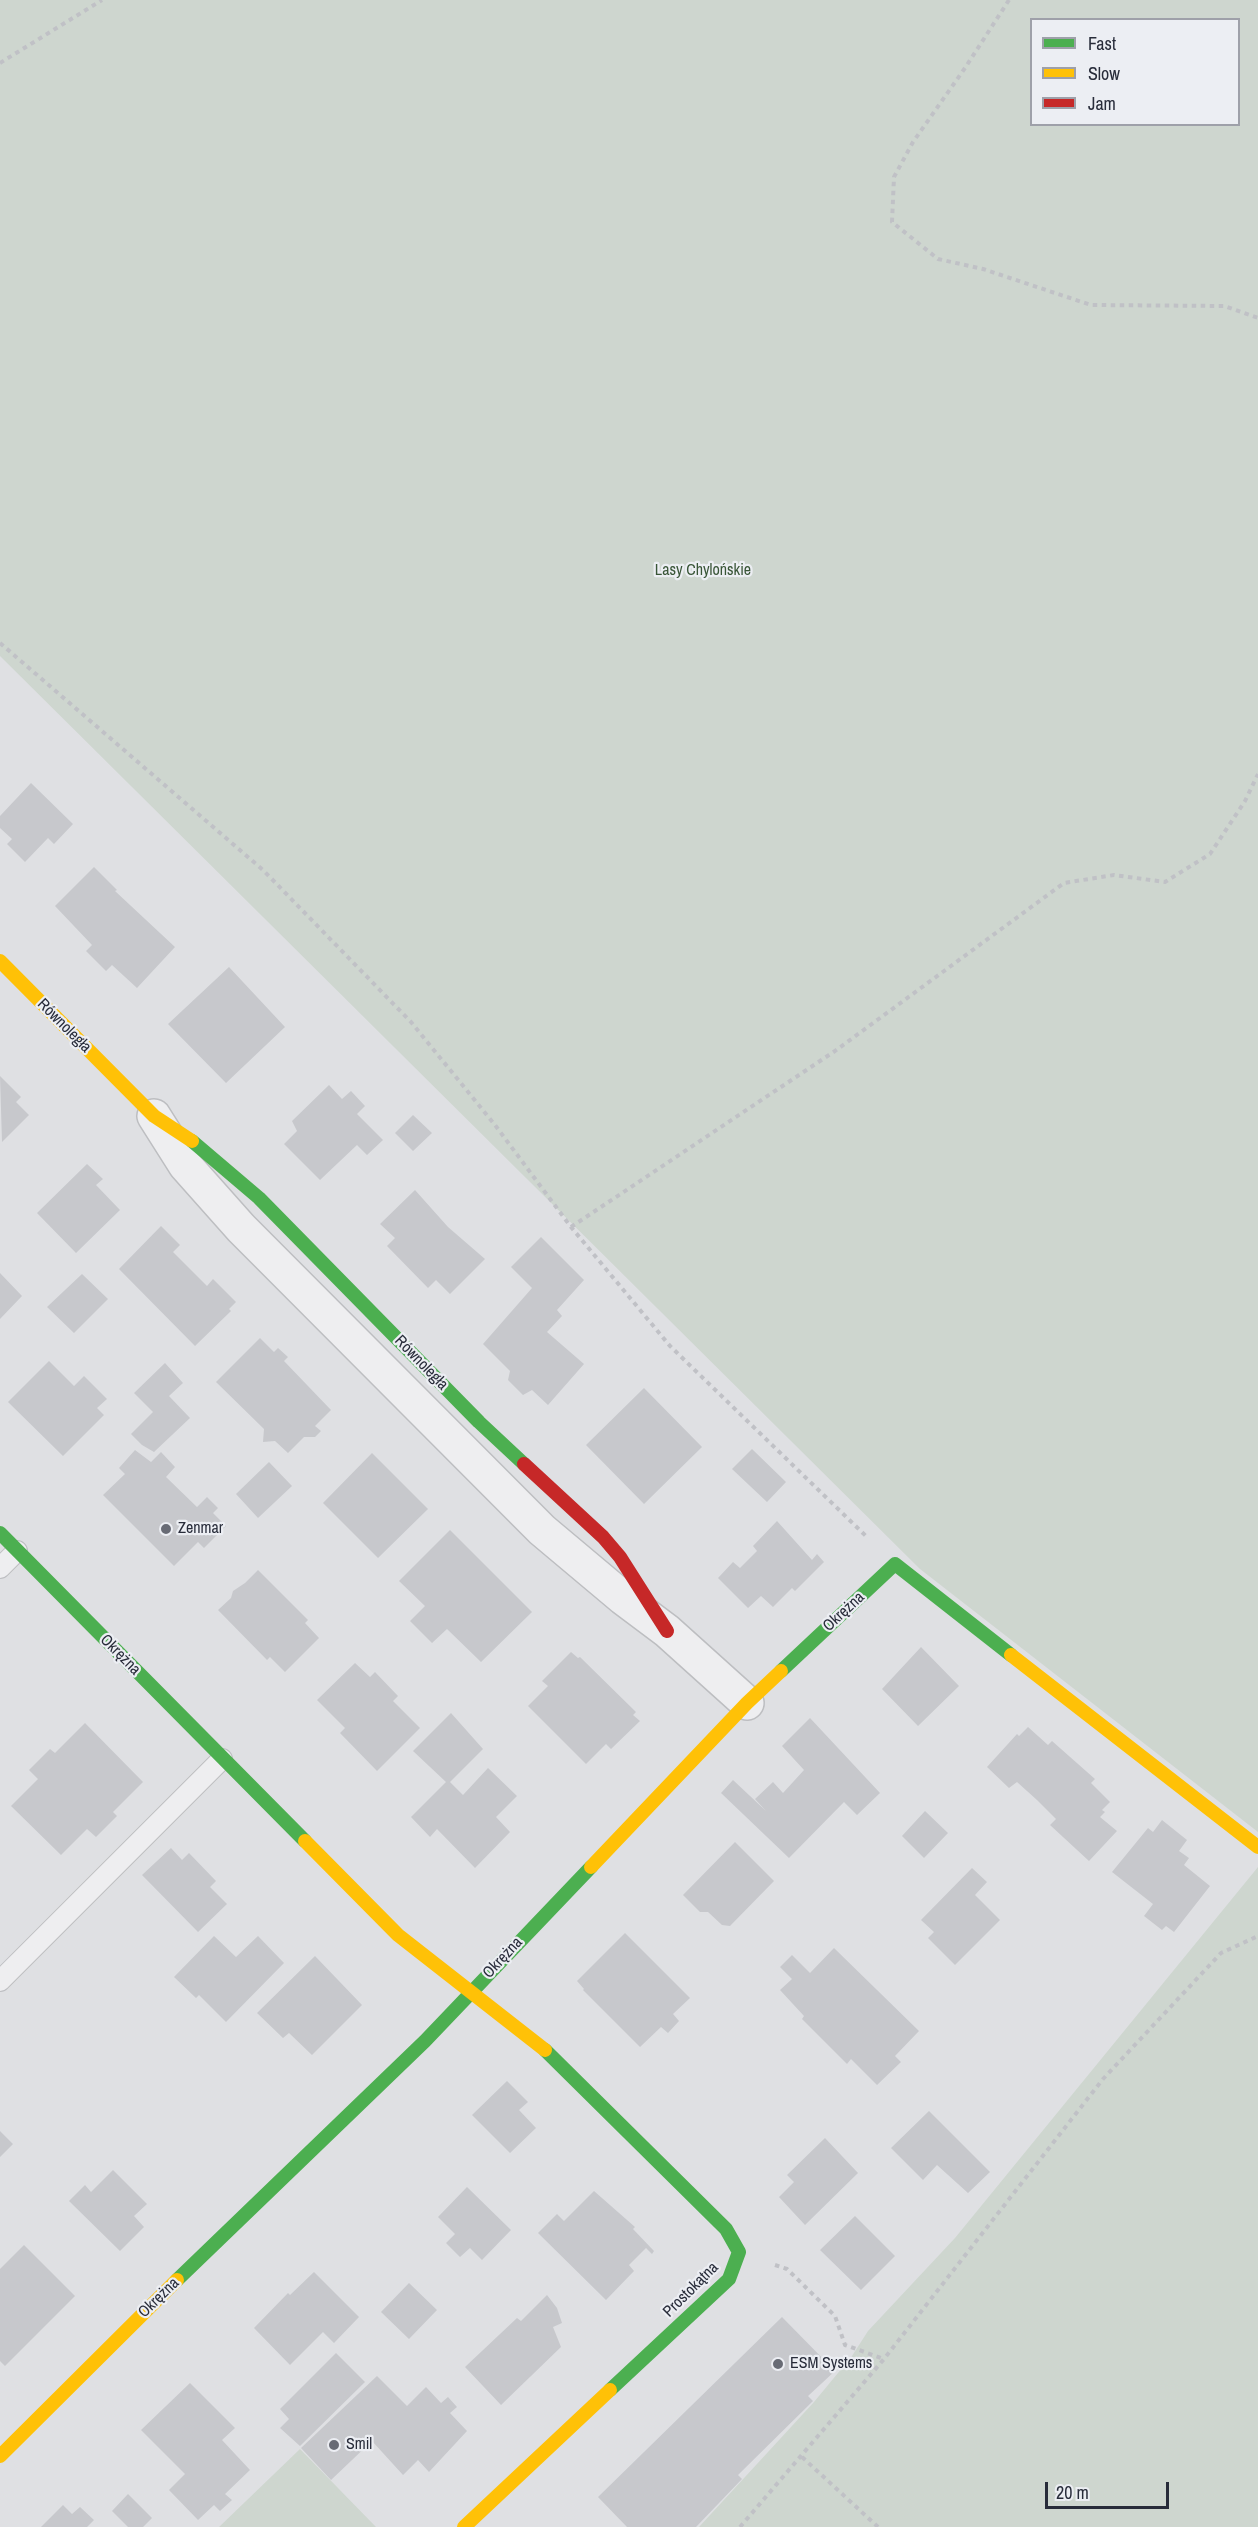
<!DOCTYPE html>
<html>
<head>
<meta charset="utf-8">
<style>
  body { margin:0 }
  #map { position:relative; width:1258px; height:2527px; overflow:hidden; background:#dfe0e3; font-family:"Archivo Narrow",sans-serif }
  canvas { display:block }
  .legend { position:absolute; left:1030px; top:18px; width:210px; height:108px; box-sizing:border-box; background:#eceef3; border:2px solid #9ea0a9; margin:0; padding:8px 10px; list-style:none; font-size:18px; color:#282c3a }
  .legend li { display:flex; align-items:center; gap:12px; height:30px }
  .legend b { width:30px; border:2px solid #9ea0a9 }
  .scale { position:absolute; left:1045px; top:2482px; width:124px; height:27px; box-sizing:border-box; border:3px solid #282c3a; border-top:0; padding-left:8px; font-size:18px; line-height:21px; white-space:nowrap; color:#282c3a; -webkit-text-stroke:4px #eceef3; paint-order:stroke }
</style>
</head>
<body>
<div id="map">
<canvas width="1258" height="2527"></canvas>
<ul class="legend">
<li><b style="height:8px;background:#4caf50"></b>Fast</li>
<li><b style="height:8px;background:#ffc107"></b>Slow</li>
<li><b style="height:8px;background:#c62828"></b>Jam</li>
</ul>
<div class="scale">20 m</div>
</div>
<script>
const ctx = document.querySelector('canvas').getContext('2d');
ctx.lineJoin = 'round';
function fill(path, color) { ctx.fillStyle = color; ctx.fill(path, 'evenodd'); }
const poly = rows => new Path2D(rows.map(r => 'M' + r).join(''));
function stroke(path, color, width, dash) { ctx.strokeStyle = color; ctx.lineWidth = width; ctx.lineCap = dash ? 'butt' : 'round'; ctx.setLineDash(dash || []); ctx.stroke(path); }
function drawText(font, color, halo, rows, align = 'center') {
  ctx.font = font + ' "Archivo Narrow",sans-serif'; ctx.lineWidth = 4.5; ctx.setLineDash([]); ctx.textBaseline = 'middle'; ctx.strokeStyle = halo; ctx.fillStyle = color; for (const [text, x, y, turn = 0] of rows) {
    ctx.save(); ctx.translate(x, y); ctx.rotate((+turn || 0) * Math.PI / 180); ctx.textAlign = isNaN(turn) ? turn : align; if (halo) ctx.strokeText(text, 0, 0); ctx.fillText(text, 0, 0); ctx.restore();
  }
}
const green = poly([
  [0,0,1258,0,1258,1832,920,1569,0,656],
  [1032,20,1238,20,1238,124,1032,124],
  [1258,1867,1258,2527,699,2527,814,2402,852,2356,868,2331,955,2238],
  [300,2449,376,2527,219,2527]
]);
const building = poly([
  [31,783,73,824,54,844,48,838,25,862,7,844,12,839,0,828,0,816],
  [94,867,117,890,115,891,175,947,137,988,112,965,106,971,86,951,92,945,55,906],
  [229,967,285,1027,226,1083,168,1024],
  [0,1076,21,1097,16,1102,29,1115,2,1142],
  [329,1085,342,1099,351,1091,365,1106,357,1114,383,1140,367,1155,357,1145,320,1180,284,1144,297,1131,292,1121],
  [413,1115,432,1133,413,1151,395,1133],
  [87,1164,103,1179,96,1185,120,1210,76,1253,37,1213],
  [415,1190,448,1227,485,1259,450,1294,436,1280,428,1288,387,1246,395,1238,380,1224],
  [161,1226,180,1245,173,1252,207,1286,213,1279,236,1302,229,1309,231,1311,195,1346,119,1269],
  [541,1237,584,1280,557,1310,562,1316,547,1332,584,1364,548,1405,532,1390,523,1395,508,1380,510,1371,483,1344,532,1288,511,1267],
  [0,1273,22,1296,0,1319],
  [82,1274,108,1299,74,1333,47,1307],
  [260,1338,274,1352,278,1348,288,1357,284,1361,331,1410,315,1426,321,1431,315,1437,304,1437,288,1453,275,1441,263,1442,264,1429,216,1382],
  [49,1361,74,1386,84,1376,107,1399,97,1408,104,1415,63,1456,8,1402],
  [165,1363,183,1383,169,1396,190,1418,154,1452,142,1445,131,1434,153,1412,134,1393],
  [644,1388,702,1447,644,1504,586,1445],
  [752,1449,786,1482,767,1502,732,1469],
  [135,1450,151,1462,161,1452,175,1467,166,1477,197,1507,207,1497,218,1508,213,1513,226,1526,204,1548,198,1542,174,1566,103,1495,125,1474,119,1468],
  [372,1453,428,1509,378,1558,323,1503],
  [269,1462,292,1486,258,1518,236,1494],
  [777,1521,812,1560,817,1554,824,1562,795,1591,792,1588,773,1607,761,1596,748,1608,718,1578,733,1562,740,1568,757,1551,753,1546],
  [450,1530,532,1612,481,1662,447,1629,432,1643,410,1621,425,1606,399,1581],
  [258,1570,308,1620,305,1623,319,1638,285,1672,270,1657,267,1660,218,1610,231,1598,233,1591,245,1583],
  [921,1647,959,1686,918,1726,882,1689],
  [571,1652,578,1658,580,1657,636,1712,633,1715,640,1721,611,1749,606,1744,586,1764,528,1706,548,1686,542,1681],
  [355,1663,370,1677,375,1672,398,1696,393,1701,420,1728,377,1771,340,1733,345,1728,317,1700],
  [451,1713,483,1749,450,1782,463,1795,488,1768,517,1796,496,1817,510,1832,475,1868,437,1829,430,1837,411,1817,446,1782,413,1751],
  [810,1718,880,1793,857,1815,844,1802,789,1858,721,1793,733,1780,766,1811,755,1799,773,1782,783,1793,804,1770,782,1746],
  [85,1723,143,1782,113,1812,117,1816,96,1837,87,1829,61,1855,11,1806,38,1779,29,1770,50,1749,55,1753],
  [1028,1727,1048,1745,1052,1741,1095,1779,1091,1783,1110,1802,1102,1810,1105,1812,1100,1817,1117,1831,1089,1861,1050,1825,1056,1819,1037,1800,1017,1782,1009,1788,987,1767,1017,1734,1019,1736],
  [925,1811,948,1833,924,1858,902,1836],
  [1162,1820,1187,1840,1179,1851,1189,1858,1184,1865,1210,1886,1174,1932,1166,1926,1162,1930,1144,1916,1153,1904,1112,1872,1148,1828,1153,1832],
  [735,1842,774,1881,730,1926,722,1925,708,1912,700,1912,683,1895],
  [171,1848,182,1860,189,1853,216,1881,210,1887,227,1904,198,1932,142,1875],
  [972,1868,987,1882,975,1895,1000,1920,955,1965,928,1938,934,1932,921,1920],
  [625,1933,690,1998,673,2014,679,2021,668,2033,661,2027,640,2047,583,1990,584,1989,577,1981],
  [214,1936,236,1957,258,1936,284,1963,226,2022,199,1995,196,1998,174,1977],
  [834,1948,919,2031,895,2056,901,2062,877,2085,851,2059,847,2064,802,2019,804,2016,780,1990,792,1979,780,1967,792,1955,810,1973],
  [315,1956,362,2005,312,2055,289,2033,283,2038,257,2013],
  [507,2081,528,2102,519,2110,536,2128,510,2153,472,2115],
  [929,2111,990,2172,968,2193,937,2165,923,2180,891,2148],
  [0,2131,13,2144,0,2157],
  [825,2138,858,2173,805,2225,779,2197,794,2182,787,2175],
  [113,2170,147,2204,134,2216,144,2227,120,2251,69,2201,85,2185,91,2192],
  [467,2187,511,2230,482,2260,470,2248,460,2257,446,2243,455,2234,438,2217],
  [594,2191,635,2227,633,2229,654,2251,652,2254,646,2248,629,2265,634,2271,606,2300,538,2233,557,2214,564,2221],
  [855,2216,895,2256,861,2290,820,2250],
  [24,2245,75,2296,5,2366,0,2361,0,2269],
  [314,2272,359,2317,334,2343,323,2332,290,2365,254,2328,288,2293,290,2295],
  [409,2283,437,2310,409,2339,381,2312],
  [547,2295,557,2308,562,2323,553,2327,561,2347,501,2405,465,2367,517,2318,521,2321],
  [782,2317,835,2371,808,2396,813,2401,738,2475,742,2479,696,2527,627,2527,598,2497],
  [336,2353,365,2382,300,2446,280,2428,289,2419,280,2409],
  [377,2376,407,2406,426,2387,441,2403,448,2397,457,2407,450,2413,467,2431,429,2472,418,2460,403,2475,372,2441,331,2480,301,2448],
  [190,2383,235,2428,222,2440,250,2470,225,2494,232,2500,220,2511,214,2505,198,2520,169,2490,185,2474,141,2430],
  [128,2494,152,2518,143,2527,128,2527,112,2511],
  [63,2505,72,2514,80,2507,94,2520,87,2527,41,2527]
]);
const path = poly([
  [1009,0,965,68,913,142,894,177,892,222,938,259,983,269,1091,305,1224,306,1258,318],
  [0,63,102,0],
  [0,643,263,870,411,1022,495,1125,571,1227,670,1346,868,1538],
  [571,1227,835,1051,1064,883,1114,875,1165,882,1210,854,1245,801,1258,774],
  [775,2265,787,2269,835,2316,845,2345,884,2359],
  [802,2457,878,2527],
  [740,2527,884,2359,1103,2079,1221,1953,1258,1936]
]);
const lane = poly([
  [0,1568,17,1551],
  [0,1981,222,1759]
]);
const street = poly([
  [154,1116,185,1165,241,1228,542,1530,623,1598,667,1631,747,1703]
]);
const fast = poly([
  [192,1141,259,1198,479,1422,524,1464],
  [0,1533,305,1841],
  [781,1671,895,1564,1011,1655],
  [545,2050,726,2229,739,2252,729,2279,610,2390],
  [177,2280,425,2041,591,1867]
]);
const slow = poly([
  [0,961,154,1116,192,1141],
  [1011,1655,1258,1847],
  [305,1841,398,1935,545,2050],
  [591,1867,747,1703,781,1671],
  [0,2456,177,2280],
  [464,2527,610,2390]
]);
const jam = poly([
  [524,1464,603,1537,620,1557,667,1631]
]);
const markers = [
  [166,1529,6,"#686b75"],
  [778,2364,6,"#686b75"],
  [334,2445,6,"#686b75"]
];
const parkNames = [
  ["Lasy Chylońskie",703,571]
];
const streetNames = [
  ["Równoległa",64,1026,45],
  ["Równoległa",421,1363,46],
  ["Okrężna",844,1612,-43],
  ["Okrężna",120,1655,45],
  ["Okrężna",503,1958,-47],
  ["Prostokątna",691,2290,-45],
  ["Okrężna",159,2298,-44]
];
const poiNames = [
  ["Zenmar",178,1529],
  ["ESM Systems",790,2364],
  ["Smil",346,2445]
];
fill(green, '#ced6cf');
fill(building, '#c7c8cc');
stroke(lane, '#bdbec1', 22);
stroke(street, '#bdbec1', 36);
stroke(path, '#c0c1c6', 4, [4.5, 4.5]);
stroke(lane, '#eeeef0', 20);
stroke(street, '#eeeef0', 33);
stroke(fast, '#4caf50', 14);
stroke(slow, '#ffc107', 14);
stroke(jam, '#c62828', 14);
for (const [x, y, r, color] of markers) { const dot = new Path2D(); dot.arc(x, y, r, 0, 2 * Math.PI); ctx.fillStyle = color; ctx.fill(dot); stroke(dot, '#eceef3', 2); }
drawText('16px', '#395537', '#eceef3', parkNames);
drawText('16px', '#282c3a', '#eceef3', streetNames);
drawText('16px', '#282c3a', '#eceef3', poiNames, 'left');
</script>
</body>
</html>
